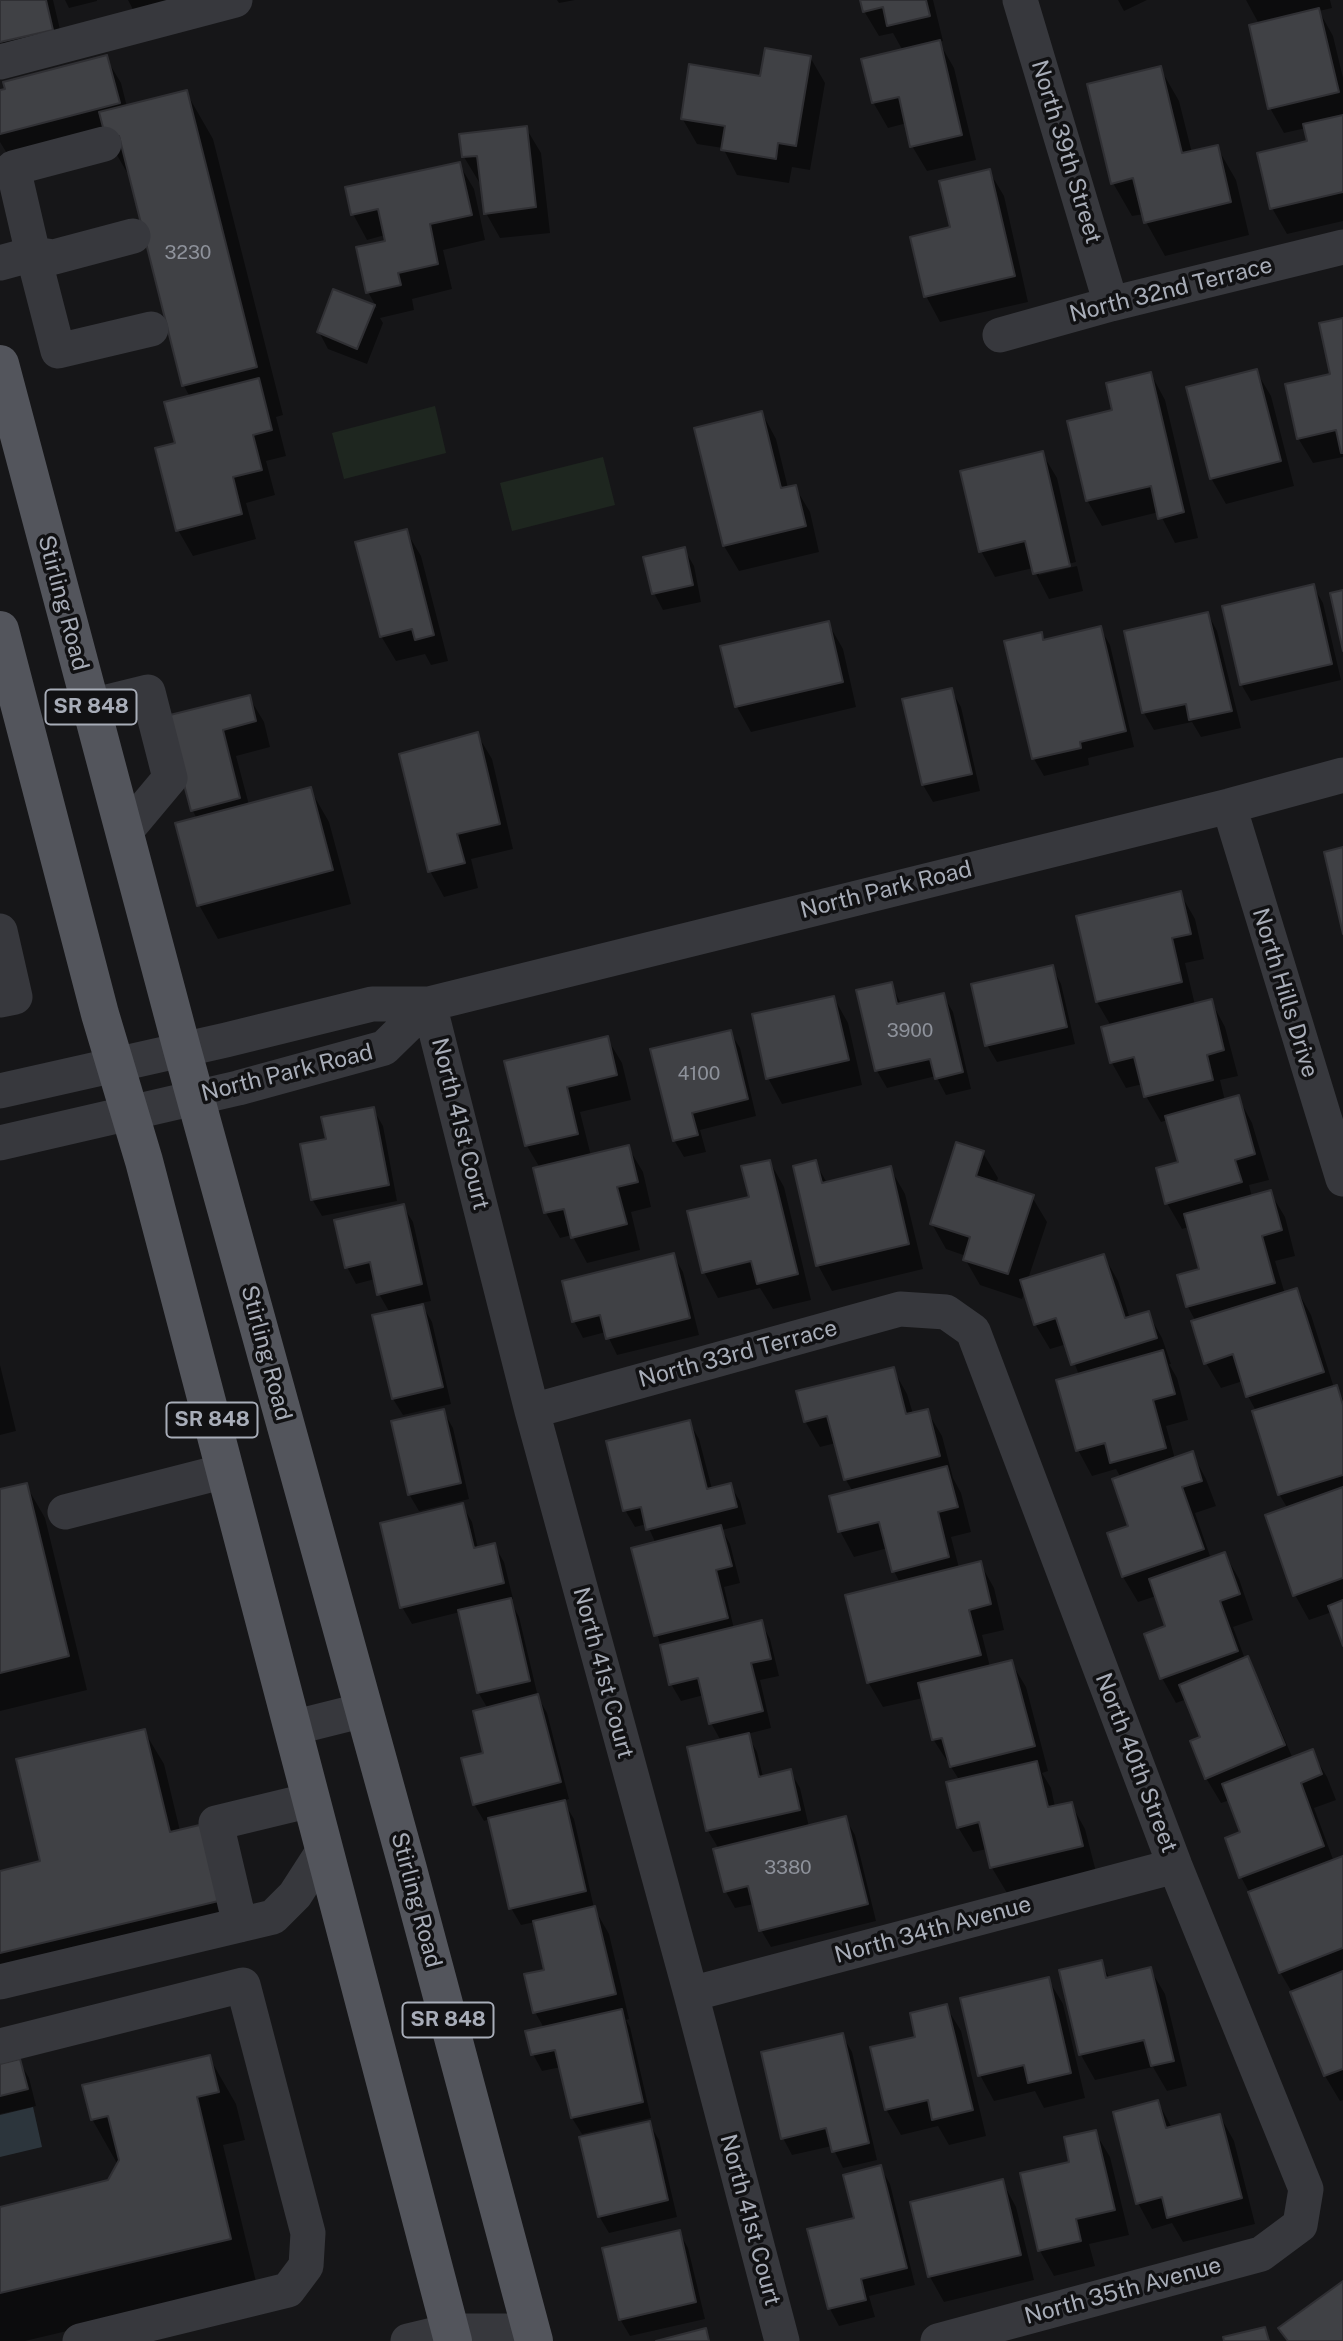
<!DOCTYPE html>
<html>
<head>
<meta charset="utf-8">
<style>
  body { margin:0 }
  canvas { display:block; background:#161618 }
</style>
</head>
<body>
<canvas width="1343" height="2341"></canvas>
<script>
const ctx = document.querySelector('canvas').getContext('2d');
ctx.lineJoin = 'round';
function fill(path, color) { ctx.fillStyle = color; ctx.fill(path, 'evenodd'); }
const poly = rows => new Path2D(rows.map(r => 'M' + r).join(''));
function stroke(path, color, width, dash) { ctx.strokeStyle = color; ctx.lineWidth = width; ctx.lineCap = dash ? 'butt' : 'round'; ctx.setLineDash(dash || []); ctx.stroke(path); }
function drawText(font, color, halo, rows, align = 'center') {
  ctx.font = font + ' "Public Sans",sans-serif'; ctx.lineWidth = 7; ctx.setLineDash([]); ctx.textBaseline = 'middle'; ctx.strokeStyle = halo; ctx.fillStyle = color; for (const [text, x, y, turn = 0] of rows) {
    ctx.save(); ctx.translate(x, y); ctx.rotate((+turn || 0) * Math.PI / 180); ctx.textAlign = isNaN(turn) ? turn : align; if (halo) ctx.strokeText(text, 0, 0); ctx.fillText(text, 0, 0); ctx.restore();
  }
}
const green = poly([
  [435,406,446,453,344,479,332,433],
  [603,457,615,505,512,531,500,483]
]);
const water = poly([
  [33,2107,42,2147,0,2157,0,2115]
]);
const shadow = poly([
  [0,0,53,0,66,55,17,67,2,42],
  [65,0,97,0,97,1,69,8],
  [128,0,190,0,138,19],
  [557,0,575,0,559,3],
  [862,0,933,0,943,41,939,42,954,68,976,160,927,171,912,146,907,123,888,128,873,102,903,51,893,33,879,36,864,11],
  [1118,0,1147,0,1124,11],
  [1246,0,1330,0,1332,8,1319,11,1333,36,1343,78,1343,221,1287,234,1272,208,1309,143,1306,128,1284,133,1270,108,1259,24],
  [810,57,825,83,810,170,792,167,789,183,737,175,723,148,697,144,682,118,761,78],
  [106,58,121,83,127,107,186,92,213,139,283,415,276,417,286,456,266,461,275,495,246,503,256,539,193,556,178,530,177,444,190,397,184,386,132,181,107,138,11,160,0,142,0,92],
  [1160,68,1179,101,1192,153,1217,147,1236,180,1249,235,1165,256,1146,222,1144,214,1132,216,1113,183],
  [526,128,541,153,550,233,500,238,486,213,482,182,479,182,464,157],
  [459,164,474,189,485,240,443,250,452,289,412,299,414,310,380,318,383,323,367,364,328,349,319,332,334,291,377,308,368,292,387,242,385,235,367,240,353,214],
  [989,171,1004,196,1028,302,940,322,926,296,952,229],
  [1343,320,1343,457,1313,463,1298,438,1332,376],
  [1256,371,1271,396,1294,486,1226,504,1211,478],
  [1151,374,1165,400,1198,538,1175,543,1159,512,1102,526,1087,500,1114,412],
  [762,413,776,439,788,488,795,487,810,512,819,552,739,571,724,546,696,429],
  [1042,453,1057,478,1076,562,1039,571,1039,575,1077,566,1083,591,1049,599,1033,568,995,577,981,551],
  [406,531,421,556,448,661,431,665,425,654,396,661,381,636],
  [684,549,694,566,701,602,663,610,654,593],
  [1313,586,1323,603,1341,680,1251,701,1241,684],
  [1208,614,1217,631,1241,728,1201,737,1192,722,1154,730,1144,713,1126,632],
  [828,623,843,649,856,707,751,732,737,707],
  [1100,628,1110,645,1134,747,1088,758,1089,765,1044,776,1034,759,1006,643,1041,634,1045,641],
  [951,690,961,707,980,791,933,802,923,785,904,701],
  [249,697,264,722,270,747,236,756,249,805,310,789,329,822,351,904,218,939,199,905,197,819,193,811,169,717],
  [477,734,492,759,513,849,471,859,478,888,444,897,430,871,434,744],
  [1180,893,1195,919,1204,959,1185,963,1195,1005,1211,1001,1225,1027,1238,1076,1220,1080,1225,1101,1238,1097,1252,1123,1269,1180,1249,1185,1252,1197,1270,1192,1285,1217,1295,1256,1275,1261,1285,1294,1297,1290,1311,1315,1334,1388,1336,1387,1343,1399,1343,1641,1332,1612,1309,1620,1295,1595,1288,1509,1279,1494,1256,1411,1248,1396,1243,1381,1221,1388,1206,1363,1196,1322,1188,1307,1179,1276,1201,1270,1189,1227,1182,1229,1167,1203,1158,1170,1180,1163,1168,1120,1161,1122,1146,1096,1143,1084,1126,1088,1112,1063,1103,1028,1111,1026,1097,1002],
  [1052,967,1061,984,1075,1044,997,1062,987,1045],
  [891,984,901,1004,943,995,953,1012,971,1089,946,1095,936,1076,887,1088,877,1071,858,991],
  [834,998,848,1023,862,1085,782,1104,768,1078],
  [730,1032,740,1048,756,1116,700,1130,706,1152,684,1157,674,1140],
  [607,1038,622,1063,631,1100,580,1112,591,1156,628,1147,643,1172,651,1207,631,1212,640,1250,587,1263,572,1235,560,1238,546,1213,535,1170,540,1168,527,1146,506,1063],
  [373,1109,383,1126,397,1201,322,1216,312,1199,328,1141],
  [983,1153,998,1178,996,1184,1032,1197,1047,1222,1028,1279,1104,1256,1118,1281,1130,1319,1148,1313,1162,1338,1171,1364,1169,1364,1177,1378,1188,1420,1166,1426,1175,1459,1192,1453,1206,1479,1216,1506,1195,1513,1211,1559,1225,1554,1239,1579,1253,1620,1233,1627,1245,1659,1247,1658,1261,1684,1293,1759,1312,1752,1327,1777,1336,1800,1314,1808,1334,1862,1343,1858,1343,2100,1340,2101,1325,2076,1293,1994,1280,1972,1249,1892,1241,1877,1242,1833,1230,1800,1221,1803,1206,1778,1202,1738,1187,1699,1176,1703,1162,1678,1167,1627,1156,1596,1138,1602,1123,1577,1109,1534,1130,1527,1121,1478,1116,1469,1092,1476,1078,1450,1079,1375,1067,1344,1050,1349,1035,1324,1025,1291,1022,1299,980,1285,965,1259,966,1256,946,1249,932,1224],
  [770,1162,784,1187,811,1300,773,1309,760,1288,718,1298,704,1272,751,1198],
  [815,1162,827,1183,890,1168,905,1194,923,1269,832,1291,818,1265],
  [403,1206,413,1222,431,1301,421,1303,432,1322,451,1404,403,1415,393,1399,390,1313,379,1294,375,1279,356,1284,347,1267],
  [673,1255,683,1272,699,1335,617,1355,606,1332,583,1338,574,1321],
  [0,1365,16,1431,0,1435],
  [893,1369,907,1394,913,1414,927,1411,942,1436,953,1478,961,1493,971,1532,951,1537,959,1568,980,1563,994,1588,1004,1630,982,1635,990,1667,1011,1662,1026,1687,1048,1771,1042,1773,1051,1788,1055,1807,1071,1804,1085,1829,1096,1872,1007,1893,992,1868,987,1849,973,1852,958,1827,960,1781,933,1739,923,1698,883,1707,868,1682,900,1583,894,1571,888,1548,854,1557,840,1531,853,1492,846,1480,836,1443,820,1447,805,1421],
  [443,1411,453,1428,469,1499,419,1511,409,1494],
  [689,1422,699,1439,712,1489,730,1485,740,1501,746,1524,722,1530,730,1544,740,1583,724,1587,734,1629,761,1622,770,1639,779,1676,760,1680,771,1728,747,1734,757,1752,763,1777,790,1771,800,1788,809,1827,845,1818,855,1835,876,1921,771,1947,761,1930,754,1904,735,1908,726,1892,715,1850,719,1849,708,1831,689,1749,721,1741,711,1723,704,1695,681,1701,671,1684,634,1549,656,1544,647,1524,635,1527,625,1510],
  [26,1485,45,1518,87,1690,0,1711,0,1491],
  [462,1505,472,1522,478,1549,494,1545,504,1562,513,1599,510,1600,519,1617,538,1697,547,1713,569,1799,563,1801,574,1819,594,1908,609,1934,629,2019,626,2020,630,2027,651,2118,582,2134,572,2118,561,2067,542,2071,533,2054,544,2028,535,2012,546,1971,535,1922,521,1925,511,1908,490,1819,484,1821,474,1804,486,1754,488,1709,478,1692,460,1612,412,1624,402,1607],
  [144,1731,164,1764,180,1831,245,1932,0,1991,0,1873,43,1863],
  [1101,1962,1110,1979,1150,1969,1165,1994,1187,2086,1167,2091,1153,2067,1095,2080,1081,2055,1061,1972],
  [1048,1979,1063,2004,1085,2098,1044,2108,1035,2091,994,2101,980,2075],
  [946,2006,961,2031,986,2136,949,2145,938,2126,901,2135,886,2109,917,2038],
  [842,2035,852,2052,877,2160,843,2168,832,2146,792,2155,783,2138],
  [209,2057,236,2104,245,2140,223,2145,257,2286,25,2341,0,2341,0,2209,110,2182,118,2165,92,2119],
  [19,2061,29,2078,36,2106,0,2114,0,2066],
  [1158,2102,1172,2128,1220,2116,1234,2141,1255,2224,1183,2242,1172,2223,1152,2229,1138,2203],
  [649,2123,659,2140,677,2217,609,2233,599,2216],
  [1095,2132,1110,2157,1129,2235,1089,2244,1095,2266,1054,2276,1040,2251,1022,2174,1071,2163],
  [880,2167,890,2184,915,2285,869,2296,875,2317,839,2326,830,2309,810,2231,857,2219],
  [1002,2181,1016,2207,1034,2280,944,2302,930,2277],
  [679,2232,688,2248,705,2319,630,2336,620,2319]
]);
const building = poly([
  [0,0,46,0,53,30,0,42,0,0],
  [860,0,926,0,930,16,887,26,883,7,863,12,860,0],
  [1319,8,1339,92,1268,109,1249,25,1319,8],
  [940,40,962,135,910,147,899,97,872,103,861,59,940,40],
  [765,48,811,56,796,146,778,143,776,159,721,150,725,126,681,119,689,64,760,76,765,48],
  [107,55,120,103,0,134,0,90,5,89,3,82,107,55],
  [1161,66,1182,153,1218,145,1231,202,1144,223,1133,178,1111,184,1087,84,1161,66],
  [187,90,257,367,182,386,119,136,106,139,99,112,187,90],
  [1343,115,1343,192,1270,209,1257,153,1307,141,1303,124,1343,115],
  [527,126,536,207,484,214,477,156,462,157,459,134,527,126],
  [460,162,472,215,430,224,438,264,398,273,401,285,366,293,356,247,385,241,378,209,351,215,345,187,460,162],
  [990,169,1015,276,924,297,910,237,950,227,939,181,990,169],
  [333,289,375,305,357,349,317,332,333,289],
  [1343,318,1343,453,1341,453,1336,430,1297,439,1285,384,1330,374,1319,323,1343,318],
  [1257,369,1281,461,1210,479,1186,387,1257,369],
  [1151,372,1184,512,1158,519,1151,486,1086,501,1067,421,1112,410,1106,383,1151,372],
  [259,378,272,430,253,435,262,470,233,477,242,514,176,531,155,448,175,443,164,402,259,378],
  [762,411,781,488,796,485,806,526,723,546,694,428,762,411],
  [1043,451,1070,566,1033,574,1025,541,979,552,960,471,1043,451],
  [407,529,434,635,415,640,412,629,380,637,355,542,407,529],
  [685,547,693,585,652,594,643,557,685,547],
  [1314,584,1332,664,1240,685,1222,606,1314,584],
  [1343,590,1343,651,1330,593,1343,590],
  [1208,612,1232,711,1189,720,1186,704,1142,713,1124,631,1208,612],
  [829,621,843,682,735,707,720,646,829,621],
  [1101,626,1126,731,1080,742,1081,748,1032,759,1004,641,1042,632,1043,640,1101,626],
  [952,688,972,774,922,785,902,699,952,688],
  [250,695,256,721,223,730,240,798,191,811,166,716,250,695],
  [478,732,500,824,457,834,465,863,428,872,399,754,478,732],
  [311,787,333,870,197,906,175,823,311,787],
  [1343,847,1343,934,1324,852,1343,847],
  [1181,891,1191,934,1172,938,1182,982,1096,1002,1076,916,1181,891],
  [1053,965,1067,1027,985,1046,971,984,1053,965],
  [892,982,897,1004,944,993,963,1072,935,1079,930,1059,875,1071,856,990,892,982],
  [834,996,849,1060,766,1079,752,1014,834,996],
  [1212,999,1224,1050,1207,1055,1213,1080,1144,1097,1134,1057,1110,1063,1101,1027,1212,999],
  [731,1030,748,1099,692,1113,698,1135,673,1141,650,1049,731,1030],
  [608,1036,617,1075,567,1087,578,1134,525,1146,504,1061,608,1036],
  [1239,1095,1255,1154,1235,1160,1242,1182,1165,1204,1156,1168,1178,1162,1165,1116,1239,1095],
  [374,1107,389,1185,311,1200,300,1144,326,1139,321,1117,374,1107],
  [956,1142,984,1151,976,1176,1034,1195,1008,1274,963,1260,970,1237,930,1224,956,1142],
  [629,1145,638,1182,617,1187,627,1224,571,1238,564,1209,544,1213,533,1168,629,1145],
  [770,1160,798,1274,757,1284,751,1261,702,1273,687,1211,749,1197,741,1166,770,1160],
  [816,1160,822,1183,891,1166,909,1244,816,1266,793,1166,816,1160],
  [1271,1190,1282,1230,1262,1236,1275,1283,1186,1307,1177,1275,1199,1269,1184,1214,1271,1190],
  [404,1204,422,1284,377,1295,370,1262,345,1268,334,1220,404,1204],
  [674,1253,690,1318,606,1339,600,1315,572,1322,562,1281,674,1253],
  [1104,1254,1125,1318,1149,1311,1157,1338,1071,1365,1056,1318,1034,1325,1020,1280,1104,1254],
  [1297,1288,1324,1372,1246,1397,1233,1354,1204,1364,1191,1321,1297,1288],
  [423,1304,443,1387,392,1399,372,1315,423,1304],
  [1163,1350,1175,1394,1153,1400,1166,1448,1110,1463,1105,1443,1076,1451,1056,1380,1163,1350],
  [894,1367,906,1414,928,1409,940,1456,844,1480,827,1416,804,1422,796,1391,894,1367],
  [1337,1385,1343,1405,1343,1475,1278,1495,1252,1411,1337,1385],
  [444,1409,461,1483,408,1495,391,1421,444,1409],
  [690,1420,707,1489,731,1483,737,1507,646,1530,641,1507,623,1511,606,1441,690,1420],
  [1193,1451,1202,1481,1182,1487,1204,1549,1122,1577,1107,1533,1128,1526,1112,1479,1193,1451],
  [947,1466,958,1507,938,1512,949,1557,892,1572,879,1522,838,1532,829,1496,947,1466],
  [27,1483,69,1656,0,1673,0,1489,27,1483],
  [1343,1487,1343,1578,1293,1596,1265,1515,1343,1487],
  [463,1503,474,1548,495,1543,504,1583,400,1608,380,1523,463,1503],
  [721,1525,732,1566,716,1570,728,1618,654,1636,631,1548,721,1525],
  [1225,1552,1240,1594,1220,1601,1238,1651,1160,1679,1144,1634,1165,1626,1149,1579,1225,1552],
  [981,1561,991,1604,969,1610,981,1655,867,1683,845,1595,981,1561],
  [511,1598,530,1681,477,1693,458,1610,511,1598],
  [1343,1600,1343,1646,1328,1606,1343,1600],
  [762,1620,771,1659,751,1663,763,1711,709,1724,698,1678,669,1685,660,1645,762,1620],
  [1248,1656,1285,1745,1205,1779,1190,1741,1200,1737,1179,1685,1248,1656],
  [1012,1660,1035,1746,950,1767,942,1738,932,1740,918,1683,1012,1660],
  [538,1694,561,1782,473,1805,461,1758,483,1753,473,1711,538,1694],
  [145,1729,170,1832,208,1823,227,1899,0,1953,0,1871,40,1861,16,1759,145,1729],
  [749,1733,759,1777,791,1769,800,1810,706,1831,687,1747,749,1733],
  [1313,1749,1322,1774,1301,1783,1324,1846,1239,1878,1225,1838,1240,1832,1222,1784,1313,1749],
  [1037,1761,1048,1807,1072,1802,1083,1846,990,1868,979,1822,957,1828,946,1782,1037,1761],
  [565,1800,586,1891,509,1909,488,1818,565,1800],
  [846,1816,868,1904,759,1931,748,1886,724,1892,713,1849,846,1816],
  [1343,1856,1343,1948,1279,1973,1248,1892,1343,1856],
  [595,1906,616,1994,533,2013,524,1974,544,1970,533,1921,595,1906],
  [1102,1960,1106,1978,1151,1967,1174,2061,1151,2066,1144,2040,1079,2055,1059,1970,1102,1960],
  [1343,1971,1343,2069,1324,2076,1290,1992,1343,1971],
  [1049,1977,1071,2073,1028,2083,1024,2065,978,2076,960,1998,1049,1977],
  [947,2004,973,2110,932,2120,928,2100,885,2110,870,2047,915,2037,910,2013,947,2004],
  [622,2009,643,2102,571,2118,555,2050,531,2055,525,2031,622,2009],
  [843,2033,869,2143,832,2152,826,2128,781,2139,761,2052,843,2033],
  [210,2055,219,2092,197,2097,231,2239,0,2293,0,2207,108,2180,119,2160,108,2116,91,2120,82,2085,210,2055],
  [20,2059,28,2089,0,2096,0,2064,20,2059],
  [1158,2100,1166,2128,1220,2114,1242,2198,1167,2218,1162,2197,1136,2204,1113,2112,1158,2100],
  [650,2121,668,2200,598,2217,579,2137,650,2121],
  [1096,2130,1115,2210,1076,2219,1081,2241,1038,2251,1020,2173,1069,2162,1064,2137,1096,2130],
  [881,2165,907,2268,861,2279,866,2300,828,2309,807,2229,854,2218,843,2175,881,2165],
  [1003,2179,1021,2255,928,2277,910,2202,1003,2179],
  [680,2230,696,2302,619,2320,602,2248,680,2230],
  [1343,2281,1343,2341,1288,2341,1278,2328,1343,2281],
  [1265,2327,1269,2341,1224,2341,1223,2337,1265,2327],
  [706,2328,709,2341,656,2341,706,2328]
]);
const minor = poly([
  [1020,0,1111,304],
  [0,62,235,0],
  [104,144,13,168,33,254,58,351,151,329],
  [0,263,33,254,54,257,133,236],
  [1000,335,1111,304,1343,247],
  [91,706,148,692,170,778,124,833],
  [1229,806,1343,1179],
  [0,931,15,997,0,1000],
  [429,1004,532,1411,691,1994,782,2341],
  [0,1091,226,1040,372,1004,429,1004,1229,806,1343,775],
  [0,1143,238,1088,384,1048,429,1004],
  [532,1411,900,1309,946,1312,973,1331,1175,1866,1306,2189,1300,2225,1261,2254,938,2341],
  [65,1512,225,1471],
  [292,1728,364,1710],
  [240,1925,216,1823,311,1800],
  [0,1982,273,1917,295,1895,324,1850],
  [691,1994,1175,1866],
  [0,2046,243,1985,308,2233,306,2266,288,2290,80,2341],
  [408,2341,450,2331,531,2331]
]);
const major = poly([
  [0,364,182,1049,408,1869,534,2341],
  [0,630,100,1014,144,1161,453,2341]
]);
const numberNames = [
  ["3230",188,253],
  ["3900",910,1031],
  ["4100",699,1074],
  ["3380",788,1868]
];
const shields = [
  [91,707,91],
  [212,1420,91],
  [448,2020,91]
];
const shieldNames = [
  ["SR 848",91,707],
  ["SR 848",212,1420],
  ["SR 848",448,2020]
];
const streetNames = [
  ["North 39th Street",1066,152,73],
  ["North 32nd Terrace",1171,290,-14],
  ["Stirling Road",63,603,75],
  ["North Park Road",886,890,-14],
  ["North Hills Drive",1285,993,73],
  ["North Park Road",287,1073,-14],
  ["North 41st Court",460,1124,76],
  ["Stirling Road",266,1353,75],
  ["North 33rd Terrace",738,1354,-15],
  ["North 41st Court",603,1673,75],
  ["North 40th Street",1136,1763,69],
  ["Stirling Road",416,1900,75],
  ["North 34th Avenue",933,1930,-15],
  ["North 41st Court",750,2220,75],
  ["North 35th Avenue",1123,2291,-15]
];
fill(green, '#1e261f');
fill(water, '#2c353c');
fill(shadow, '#0007');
fill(building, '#404145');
stroke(building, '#303034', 2);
stroke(minor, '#37383d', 35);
stroke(major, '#53555c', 38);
drawText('19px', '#8e929b', null, numberNames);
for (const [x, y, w] of shields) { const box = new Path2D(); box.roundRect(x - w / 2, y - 17.5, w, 35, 5); ctx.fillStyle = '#111113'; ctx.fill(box); stroke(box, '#a8adb8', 2); }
drawText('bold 21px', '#a8adb8', null, shieldNames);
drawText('23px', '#a8adb8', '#111113', streetNames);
</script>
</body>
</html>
